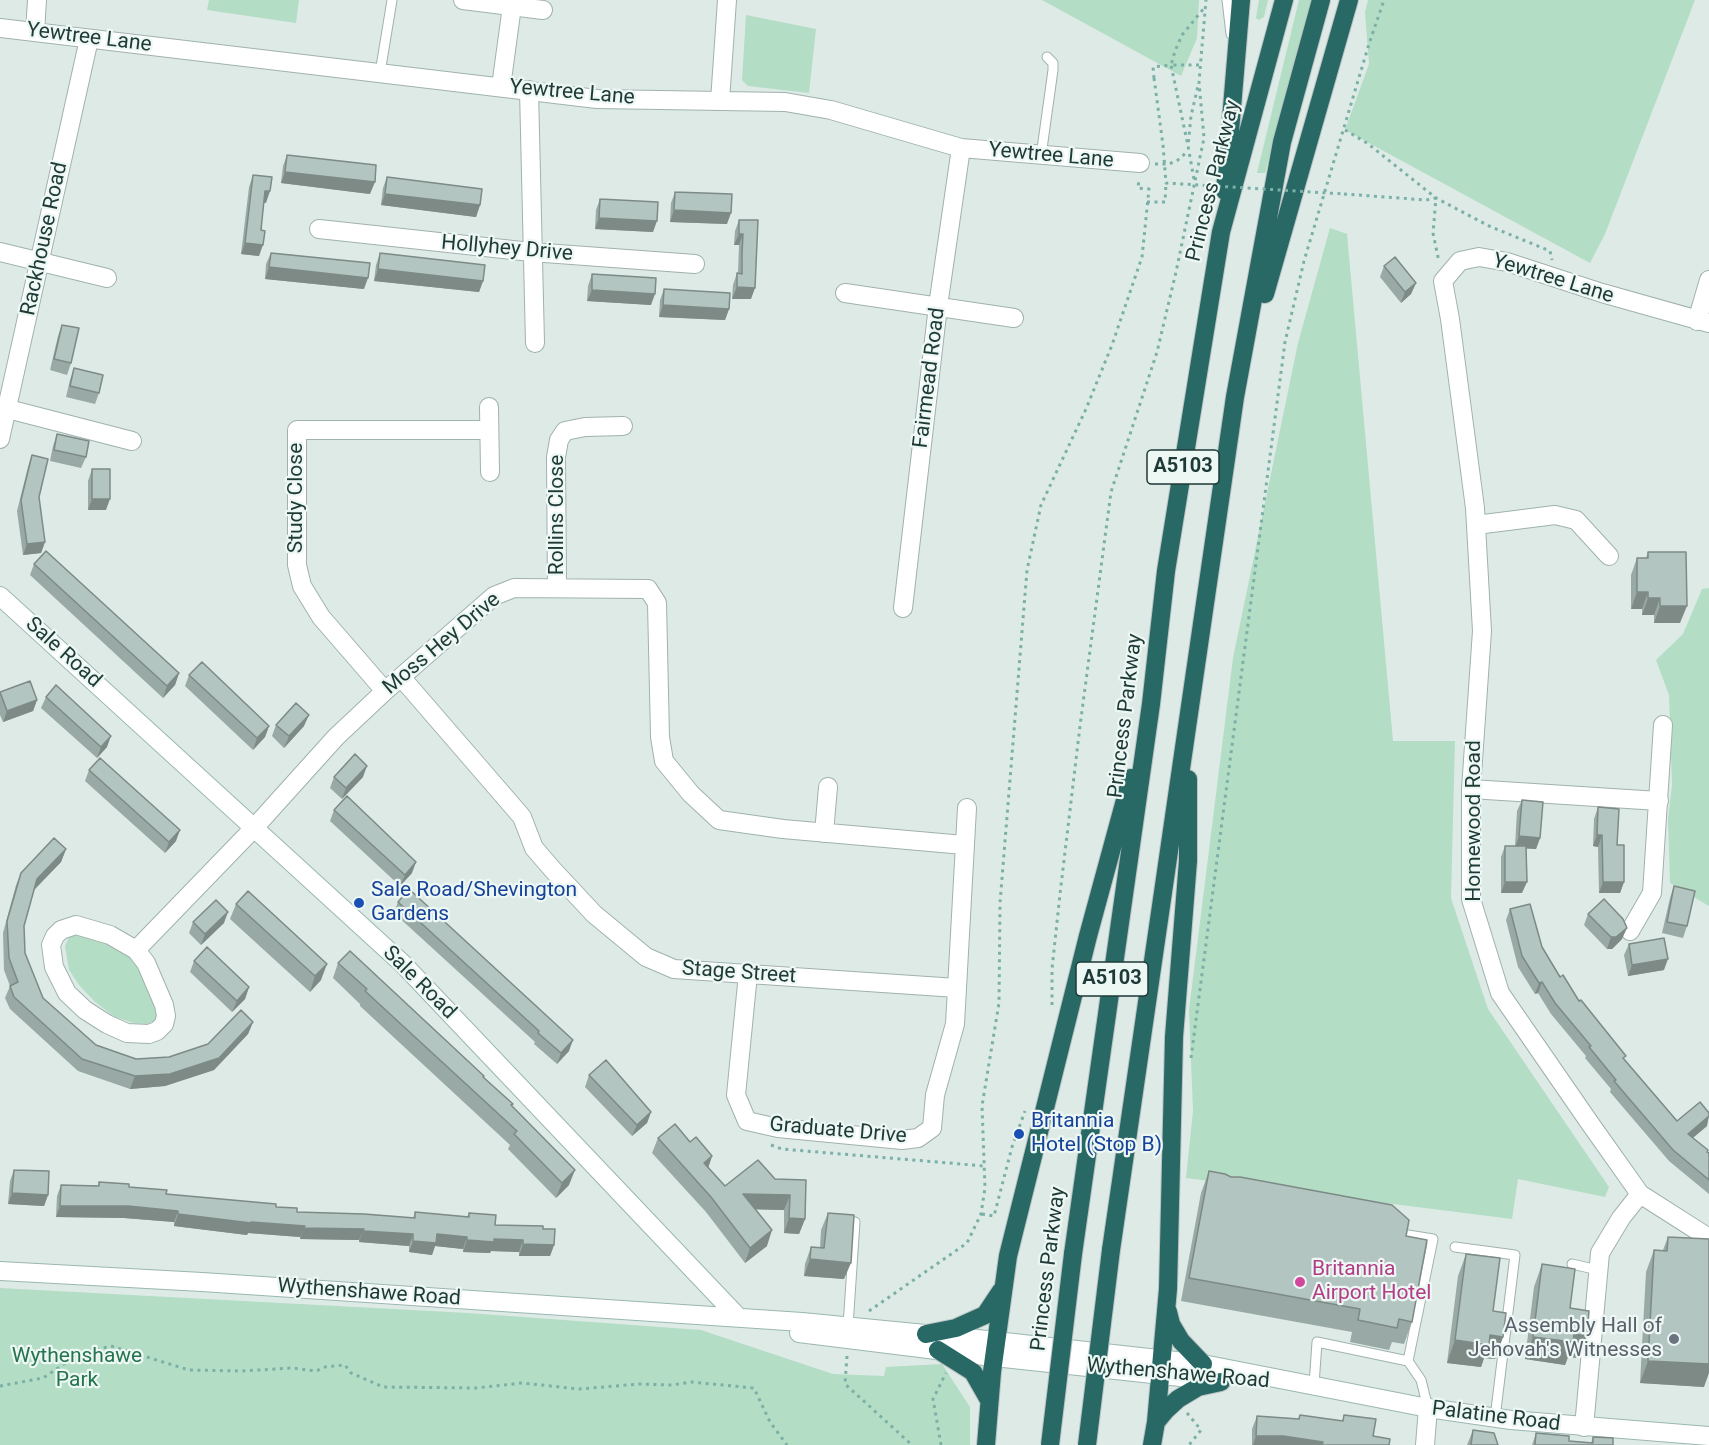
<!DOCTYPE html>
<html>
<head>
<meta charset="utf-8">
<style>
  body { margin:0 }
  canvas { display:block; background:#ddeae6 }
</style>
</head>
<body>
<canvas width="1709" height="1445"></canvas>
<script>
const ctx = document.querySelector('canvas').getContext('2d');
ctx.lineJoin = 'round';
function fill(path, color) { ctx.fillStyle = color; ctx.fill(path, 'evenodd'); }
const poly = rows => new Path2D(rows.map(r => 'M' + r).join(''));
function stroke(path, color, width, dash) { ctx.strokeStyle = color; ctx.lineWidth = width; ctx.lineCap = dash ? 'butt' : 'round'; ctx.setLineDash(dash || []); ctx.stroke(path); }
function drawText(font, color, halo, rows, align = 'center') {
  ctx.font = font + ' Roboto,sans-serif'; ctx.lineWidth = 4.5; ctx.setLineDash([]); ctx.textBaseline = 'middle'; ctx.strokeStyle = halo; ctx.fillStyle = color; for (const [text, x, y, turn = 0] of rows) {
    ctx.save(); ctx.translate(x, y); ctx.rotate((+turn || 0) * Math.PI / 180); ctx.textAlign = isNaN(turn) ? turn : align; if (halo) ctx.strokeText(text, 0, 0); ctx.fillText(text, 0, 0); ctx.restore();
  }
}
const green = poly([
  [209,0,299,0,296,23,207,10],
  [1042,0,1199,0,1197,38,1181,76],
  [1259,0,1268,0,1264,17,1259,20,1256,18],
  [1299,0,1312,0,1265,173,1257,173],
  [1368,0,1695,0,1605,234,1590,263,1345,130,1369,64,1365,12],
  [746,15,816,29,809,93,748,86,742,80],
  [1330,228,1347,234,1393,741,1455,741,1451,898,1488,1009,1609,1187,1605,1197,1518,1179,1512,1219,1186,1178,1193,1111,1189,1010,1233,658,1298,343],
  [1709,588,1709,906,1670,883,1668,819,1672,785,1669,695,1656,660,1683,634,1702,589],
  [79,934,94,935,131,957,144,972,159,1013,155,1021,147,1024,134,1023,115,1017,95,1002,79,985,69,970,65,946,69,937],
  [0,1288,468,1313,701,1330,833,1374,884,1376,886,1367,942,1364,970,1407,970,1445,0,1445]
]);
const path = poly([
  [1199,65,1171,65,1175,51,1182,35,1205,7],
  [1154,78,1153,67,1171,65,1188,146],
  [1345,130,1367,143,1436,198,1489,226,1550,251,1552,260],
  [1155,164,1169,164,1178,160,1188,151],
  [1194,179,1188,146,1191,116,1198,86],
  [1344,194,1426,200,1436,198,1433,233,1439,262],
  [1147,202,1165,202,1166,183],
  [1052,1005,1052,969,1060,894,1080,726,1111,492,1157,352,1176,272,1204,138,1199,82,1206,0],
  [1191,1058,1285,342,1304,261,1369,44,1384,0],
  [771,1145,782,1149,984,1166],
  [982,1214,994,1216,1012,1147,1025,1111],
  [869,1311,967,1243,981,1214,985,1188,982,1106,999,1003,1000,903,1027,570,1041,505,1086,409,1112,345,1142,257,1149,189,1138,188,1139,179],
  [847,1356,845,1384,912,1445],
  [0,1386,43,1378,79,1354,111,1346,189,1370,242,1371,292,1368,316,1371,325,1367,345,1365,351,1373,383,1387,476,1388,522,1383,579,1389,639,1384,672,1385,691,1382,754,1388,770,1422,787,1445],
  [1187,1413,1201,1430,1189,1445],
  [941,1445,933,1399,946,1373]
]);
const lane = poly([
  [1227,0,1231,34],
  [380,73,392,0],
  [1041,156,1053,70,1053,63,1047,57],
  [1455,1247,1515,1255,1495,1418],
  [1572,1264,1598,1270],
  [848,1326,855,1222],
  [1408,1361,1421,1380,1428,1408],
  [1314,1385,1317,1342,1408,1361,1433,1239,1402,1234,1398,1230]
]);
const street = poly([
  [463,0,543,10],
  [0,28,597,99,785,102,831,110,961,148,1140,163],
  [35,32,37,0],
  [501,87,512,6],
  [529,90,535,343],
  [720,101,727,0],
  [319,229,531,252,695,264],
  [0,252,107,278],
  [845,293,1014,318],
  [1697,321,1709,280],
  [1709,323,1602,293,1507,262,1479,257,1460,261,1443,281,1450,319,1475,508,1482,631,1471,789,1471,899,1500,993,1589,1122,1640,1194,1709,1238],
  [489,407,490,472],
  [8,409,132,441],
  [0,439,89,39],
  [1476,525,1555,515,1576,520,1609,556],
  [557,588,556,457,559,440,565,431,585,427,623,426],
  [903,608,938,306,961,148],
  [401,677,522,817,534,848,553,870,594,914,646,957,674,969,957,988],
  [385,691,321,617,302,586,297,565,297,430,489,430],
  [1471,789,1659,801],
  [824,833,828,787],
  [1630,931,1652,893,1663,725],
  [136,950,146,963,164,1005,166,1016,164,1024,157,1031,149,1034,127,1033,107,1024,85,1010,67,993,54,967,51,945,55,936,61,930,76,925,110,935,136,950,254,828,336,737,385,691,494,596,514,588,648,589,657,603,660,737,664,761,691,794,719,820,783,829,964,845],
  [748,974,736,1095,747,1121,778,1128,902,1140,918,1138,932,1128,935,1095,955,1024,967,808],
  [1584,1427,1600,1253,1621,1218,1640,1194],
  [1425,1445,1428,1408]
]);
const secondary = poly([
  [0,596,403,964,739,1318],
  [0,1271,202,1282,802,1322,987,1340,1203,1364,1428,1408,1511,1420,1709,1436],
  [799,1333,985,1356,1218,1381]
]);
const highway = poly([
  [1225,191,1241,0],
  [1265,294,1349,0],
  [1111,1250,1235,397,1282,142,1321,0],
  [1073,1254,1151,704,1166,571,1221,232,1284,0],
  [1168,1312,1171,1324,1181,1341,1203,1364],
  [926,1334,956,1328,985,1315,1001,1291],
  [938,1350,973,1372,989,1400],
  [1156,1422,1166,1410,1178,1399,1198,1387,1221,1382],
  [986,1445,992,1372,1008,1256,1088,936,1131,778],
  [1152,1445,1156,1422,1168,1289,1174,1037,1188,861,1188,779]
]);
const pathBridge = poly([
  [1154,78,1163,145,1166,183,1344,194]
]);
const highwayBridge = poly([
  [1050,1445,1073,1254],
  [1087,1445,1111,1250]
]);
const wall = poly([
  [287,155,370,194,281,183,283,166],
  [253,175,266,203,264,203,261,230,259,256,241,254,249,187],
  [387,177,480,205,476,217,381,205,383,188],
  [675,192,727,224,670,222,671,203],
  [600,199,653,232,595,229,596,210],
  [739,220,758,220,751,299,732,299,733,285,737,273,738,273,739,245,734,245,735,231],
  [271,253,364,289,265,279,266,264],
  [380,253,483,281,479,292,374,281,376,265],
  [1384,266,1416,283,1411,294,1401,303,1380,277],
  [592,274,651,305,587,301,588,286],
  [664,289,729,309,725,320,659,317,660,300],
  [62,325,71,363,67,375,50,370,58,336],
  [74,368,99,393,95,404,66,397,70,380],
  [57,434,86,457,81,468,50,461,53,446],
  [32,455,45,542,41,553,23,555,17,511,28,467],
  [92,469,106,510,88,510,88,481],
  [1648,552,1680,623,1654,623,1654,615,1642,615,1642,609,1631,609,1631,575,1637,558,1646,558],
  [34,564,179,673,175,685,163,698,30,575],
  [189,675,269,726,265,737,253,750,185,686],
  [0,692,37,700,33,711,3,722,0,715],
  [46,697,107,747,97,758,41,708],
  [276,725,304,726,284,748,272,736],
  [89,770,176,841,165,853,85,781],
  [334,777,363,777,342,799,330,788],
  [1522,800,1540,838,1536,849,1526,848,1522,893,1501,893,1501,857,1505,846,1515,846,1517,811],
  [1598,807,1617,845,1624,882,1620,893,1599,893,1598,847,1593,846,1594,819],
  [334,810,412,873,400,886,330,821],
  [66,849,61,862,34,890,24,926,25,953,43,998,96,1045,136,1059,169,1057,208,1044,253,1022,248,1034,214,1070,165,1086,130,1089,78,1071,10,1009,5,998,10,986,4,970,3,933,16,885,21,873],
  [1674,886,1687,926,1683,938,1662,933,1670,898],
  [398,902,569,1051,557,1064,534,1044,535,1042,394,913],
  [236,904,321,980,310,992,230,919],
  [1510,909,1542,947,1560,977,1624,1059,1677,1121,1707,1126,1693,1138,1709,1153,1709,1194,1669,1161,1610,1092,1611,1089,1585,1058,1586,1056,1551,1014,1538,993,1535,994,1518,967,1506,920],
  [1588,914,1622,939,1612,949,1607,949,1584,925],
  [193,922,224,923,201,945,189,933],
  [1629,944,1664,970,1628,976,1624,955],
  [194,961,249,987,245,999,232,1012,190,972],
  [338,963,484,1076,484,1078,513,1104,512,1106,569,1185,556,1198,508,1149,510,1145,360,1006,360,1004,333,978],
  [589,1075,651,1112,647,1123,632,1136,585,1087],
  [658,1138,690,1142,712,1156,708,1168,725,1186,775,1179,806,1180,805,1219,799,1234,784,1233,784,1210,755,1209,767,1246,745,1263,706,1212,652,1153],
  [14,1170,48,1195,44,1206,8,1204,10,1181],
  [1209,1171,1231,1177,1406,1236,1412,1322,1404,1344,1392,1342,1389,1350,1350,1342,1352,1332,1181,1301,1201,1193],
  [99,1182,166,1194,276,1207,297,1212,413,1218,415,1212,467,1217,469,1213,495,1225,543,1229,554,1245,550,1256,519,1256,519,1252,491,1251,490,1253,463,1252,463,1249,435,1246,432,1255,409,1252,409,1246,359,1242,359,1240,300,1239,300,1237,248,1233,247,1235,174,1226,174,1222,124,1218,56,1217,57,1196,61,1185,98,1186],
  [828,1213,844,1279,804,1276,805,1264,811,1247,820,1248,821,1230],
  [1668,1237,1704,1387,1640,1383,1646,1272,1654,1250,1663,1250],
  [1466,1254,1493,1311,1503,1337,1495,1359,1484,1358,1481,1367,1447,1363,1458,1276],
  [1542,1264,1587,1336,1579,1358,1568,1357,1565,1365,1525,1359,1534,1287],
  [1300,1415,1342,1421,1344,1415,1373,1436,1389,1445,1252,1445,1252,1429,1257,1416,1298,1419],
  [1473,1430,1498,1445,1467,1445],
  [1536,1433,1569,1441,1591,1443,1593,1437,1613,1445,1532,1445]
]);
const shadedWall = poly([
  [285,172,375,182,370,194,281,183],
  [265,191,270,191,266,203,261,202],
  [385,194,480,205,476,217,381,205],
  [674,210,731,213,727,224,670,222],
  [599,218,657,221,653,232,595,229],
  [739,234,743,234,739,245,734,245],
  [245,243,263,245,259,256,241,254],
  [269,267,368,278,364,289,265,279],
  [378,269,483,281,479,292,374,281],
  [1416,283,1411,294,1401,303,1405,292],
  [737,287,755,288,751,299,732,299],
  [592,290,655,294,651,305,587,301],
  [663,305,729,309,725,320,659,317],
  [92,499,110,499,106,510,88,510],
  [45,542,41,553,23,555,27,544],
  [1637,592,1648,592,1642,609,1631,609],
  [1648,598,1660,598,1654,615,1642,615],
  [1660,606,1687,606,1680,623,1654,623],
  [179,673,175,685,163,698,167,686],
  [37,700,33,711,3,722,7,711],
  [309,715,304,726,284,748,289,736],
  [269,726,265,737,253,750,257,738],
  [111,736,107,747,97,758,101,747],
  [367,766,363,777,342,799,346,788],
  [180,830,176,841,165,853,169,842],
  [1597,835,1602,835,1598,847,1593,846],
  [1519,836,1540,838,1536,849,1515,848],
  [66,849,61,862,33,891,37,879],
  [416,862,412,873,400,886,405,875],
  [1505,882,1527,882,1522,893,1501,893],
  [1603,882,1624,882,1620,893,1599,893],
  [228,912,224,923,201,945,205,934],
  [1627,928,1622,939,1612,949,1607,949,1611,937],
  [1668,959,1664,970,1628,976,1632,965],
  [327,964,321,980,310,992,315,976],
  [1542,982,1538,993,1535,994,1539,983],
  [249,987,245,999,232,1012,237,1001],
  [253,1022,248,1034,214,1070,165,1086,130,1089,135,1076,170,1074],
  [573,1040,569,1051,557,1064,561,1053],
  [651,1112,647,1123,632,1136,637,1125],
  [1709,1116,1707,1126,1684,1145,1688,1134],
  [712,1156,707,1171,704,1163],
  [575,1170,569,1185,556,1198,562,1183],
  [12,1193,48,1195,44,1206,8,1204],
  [743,1194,790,1195,784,1210,737,1209],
  [60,1206,128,1206,178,1211,174,1222,124,1218,56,1217],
  [178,1214,251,1222,305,1226,300,1237,248,1233,247,1235,174,1226],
  [789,1218,805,1219,799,1234,784,1233],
  [304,1228,364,1229,359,1240,300,1239],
  [772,1230,767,1246,745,1263,750,1248],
  [363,1231,413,1234,409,1246,359,1242],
  [437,1234,467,1237,463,1249,435,1246,432,1255,409,1252,413,1241],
  [494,1239,523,1240,519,1252,491,1251,490,1253,463,1252,467,1240],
  [523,1244,554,1245,550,1256,519,1256],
  [810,1259,851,1263,844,1279,804,1276],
  [1574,1334,1587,1336,1579,1358,1568,1357,1565,1365,1525,1359,1533,1337],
  [1490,1335,1503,1337,1495,1359,1484,1358,1481,1367,1447,1363,1455,1340],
  [1648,1361,1709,1364,1709,1373,1704,1387,1640,1383],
  [1256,1436,1283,1436,1323,1442,1322,1445,1253,1445]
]);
const building = poly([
  [287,155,376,165,375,182,285,172,287,155],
  [253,175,272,177,270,191,265,191,263,210,261,230,265,231,263,245,245,243,253,175],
  [387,177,482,189,480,205,385,194,387,177],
  [675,192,732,194,731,213,674,210,675,192],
  [600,199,658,202,657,221,599,218,600,199],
  [739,220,758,220,755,288,737,287,737,273,742,274,742,254,743,234,739,234,739,220],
  [271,253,370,263,368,278,269,267,271,253],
  [380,253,485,265,483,281,378,269,380,253],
  [1395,257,1416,283,1405,292,1384,266,1395,257],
  [592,274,656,278,655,294,592,290,592,274],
  [664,289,730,293,729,309,663,305,664,289],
  [62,325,79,328,71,363,54,359,62,325],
  [74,368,103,375,99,393,70,386,74,368],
  [57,434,89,441,86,457,54,450,57,434],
  [32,455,48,459,39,497,45,542,27,544,21,500,32,455],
  [92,469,110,469,110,499,92,499,92,469],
  [46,551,179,673,167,686,34,564,46,551],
  [1648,552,1686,552,1687,606,1660,606,1660,598,1648,598,1648,592,1637,592,1637,558,1648,558,1648,552],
  [202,662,269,726,257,738,189,675,202,662],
  [30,681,37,700,7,711,0,692,30,681],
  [56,685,111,736,101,747,46,697,56,685],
  [296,703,309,715,289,736,276,725,296,703],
  [355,754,367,766,346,788,334,777,355,754],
  [100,758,180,830,169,842,89,770,100,758],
  [347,796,416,862,405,875,334,810,347,796],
  [1522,800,1543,802,1540,838,1519,836,1522,800],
  [1598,807,1619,809,1617,845,1624,845,1624,882,1603,882,1602,835,1597,835,1598,807],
  [54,838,66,849,37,879,24,926,25,953,43,998,96,1045,136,1059,169,1057,208,1044,241,1010,253,1022,219,1058,170,1074,135,1076,82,1059,14,997,10,986,18,982,9,958,7,921,21,873,54,838],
  [1505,846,1526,846,1527,882,1505,882,1505,846],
  [1674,886,1695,891,1687,926,1667,922,1674,886],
  [409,889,573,1040,561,1053,538,1033,539,1031,398,902,409,889],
  [248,891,327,964,315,976,236,904,248,891],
  [1604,899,1623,919,1627,928,1616,937,1611,937,1588,914,1604,899],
  [216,900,228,912,205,934,193,922,216,900],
  [1530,904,1542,947,1560,977,1563,975,1579,1001,1581,1000,1626,1056,1623,1058,1677,1121,1700,1102,1709,1113,1709,1116,1688,1134,1708,1150,1707,1152,1709,1153,1709,1180,1673,1150,1614,1081,1616,1080,1589,1047,1591,1046,1555,1003,1542,982,1539,983,1522,956,1510,909,1530,904],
  [1664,938,1668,959,1632,965,1629,944,1664,938],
  [207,947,249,987,237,1001,194,961,207,947],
  [350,951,484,1076,483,1077,513,1104,511,1105,575,1170,562,1183,514,1134,517,1131,365,991,367,989,338,963,350,951],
  [606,1060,651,1112,637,1125,589,1075,606,1060],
  [675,1124,690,1142,696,1137,712,1156,704,1163,725,1186,758,1160,775,1179,806,1180,805,1219,789,1218,790,1195,743,1194,772,1230,750,1248,711,1197,658,1138,675,1124],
  [14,1170,49,1171,48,1195,12,1193,14,1170],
  [1209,1171,1225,1174,1231,1177,1240,1177,1392,1205,1409,1220,1406,1236,1427,1240,1412,1322,1399,1319,1397,1328,1358,1320,1360,1309,1189,1278,1209,1171],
  [99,1182,129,1184,129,1187,167,1190,166,1194,276,1204,276,1207,297,1208,297,1212,364,1214,415,1218,415,1212,469,1217,469,1213,496,1215,495,1225,543,1226,543,1229,555,1229,554,1245,523,1244,523,1240,494,1239,494,1242,467,1240,467,1237,437,1234,436,1243,413,1241,413,1234,363,1231,364,1229,304,1228,305,1226,251,1222,251,1223,178,1214,178,1211,128,1206,60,1206,61,1185,99,1186,99,1182],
  [828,1213,854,1215,851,1263,810,1259,811,1247,824,1248,828,1213],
  [1668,1237,1709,1239,1709,1364,1648,1361,1654,1250,1667,1251,1668,1237],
  [1466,1254,1500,1258,1493,1311,1506,1313,1503,1337,1490,1335,1489,1345,1455,1340,1466,1254],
  [1542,1264,1575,1269,1570,1308,1589,1311,1587,1336,1574,1334,1573,1342,1533,1337,1542,1264],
  [1300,1415,1343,1421,1344,1415,1376,1419,1373,1436,1390,1439,1389,1445,1322,1445,1323,1442,1283,1436,1256,1436,1257,1416,1299,1419,1300,1415],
  [1473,1430,1494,1433,1498,1445,1471,1445,1473,1430],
  [1536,1433,1569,1436,1569,1441,1593,1443,1593,1437,1613,1438,1613,1445,1535,1445,1536,1433]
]);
const markers = [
  [359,903,6,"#1a4fb4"],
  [1019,1134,6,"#1a4fb4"],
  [1300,1282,6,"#d1479c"],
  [1674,1339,6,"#6b7280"]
];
const shields = [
  [1183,467,72],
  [1112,979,72]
];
const shieldNames = [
  ["A5103",1183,467],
  ["A5103",1112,979]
];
const streetNames = [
  ["Yewtree Lane",89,38,7],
  ["Yewtree Lane",572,93,5],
  ["Yewtree Lane",1051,156,5],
  ["Princess Parkway",1214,181,-76],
  ["Rackhouse Road",45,239,-78],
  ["Hollyhey Drive",507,249,5],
  ["Yewtree Lane",1553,279,17],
  ["Fairmead Road",930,378,-83],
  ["Study Close",297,498,-90],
  ["Rollins Close",558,515,-90],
  ["Moss Hey Drive",442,644,-40],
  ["Sale Road",63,653,42],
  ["Princess Parkway",1126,716,-83],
  ["Homewood Road",1475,821,-90],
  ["Stage Street",739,973,4],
  ["Sale Road",419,983,45],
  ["Graduate Drive",838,1131,5],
  ["Princess Parkway",1049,1269,-83],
  ["Wythenshawe Road",369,1293,4],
  ["Wythenshawe Road",1178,1374,5],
  ["Palatine Road",1496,1417,7]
];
const transitNames = [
  ["Sale Road/Shevington",371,891],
  ["Gardens",371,915],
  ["Britannia",1031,1122],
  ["Hotel (Stop B)",1031,1146]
];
const hotelNames = [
  ["Britannia",1312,1270],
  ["Airport Hotel",1312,1294]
];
const worshipNames = [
  ["Assembly Hall of",1662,1327],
  ["Jehovah's Witnesses",1662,1351]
];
const parkNames = [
  ["Wythenshawe",77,1357],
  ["Park",77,1381]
];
fill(green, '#b4ddc5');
stroke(lane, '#a0b2ae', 11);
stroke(street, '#a0b2ae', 20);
stroke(secondary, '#9bb7b1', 20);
stroke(highway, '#bcc4c3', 20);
stroke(path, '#7bb0a7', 3, [3, 4.5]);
stroke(lane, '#fff', 9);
stroke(street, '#fff', 18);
stroke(secondary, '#fff', 18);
stroke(highway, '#286865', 18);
stroke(highwayBridge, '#bcc4c3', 20, []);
stroke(pathBridge, '#7bb0a7', 3, [3, 4.5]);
stroke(highwayBridge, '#286865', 18);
fill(wall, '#99a9a5');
fill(shadedWall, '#7d8a86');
fill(building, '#b2c5c0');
stroke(building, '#7d8a86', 1.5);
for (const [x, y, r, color] of markers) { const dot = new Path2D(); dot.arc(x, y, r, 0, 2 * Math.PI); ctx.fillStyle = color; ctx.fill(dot); stroke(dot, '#edf7f3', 2); }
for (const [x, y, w] of shields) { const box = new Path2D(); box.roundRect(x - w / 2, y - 17, w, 34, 4.5); ctx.fillStyle = '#edf7f3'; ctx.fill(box); stroke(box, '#1e3a37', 1.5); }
drawText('bold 20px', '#1e3a37', null, shieldNames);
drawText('21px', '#1e3a37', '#edf7f3', streetNames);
drawText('21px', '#164399', '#edf7f3', transitNames, 'left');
drawText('21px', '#b23c85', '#edf7f3', hotelNames, 'left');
drawText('21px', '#5b616d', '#edf7f3', worshipNames, 'right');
drawText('21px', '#25744f', '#edf7f3', parkNames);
</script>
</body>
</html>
